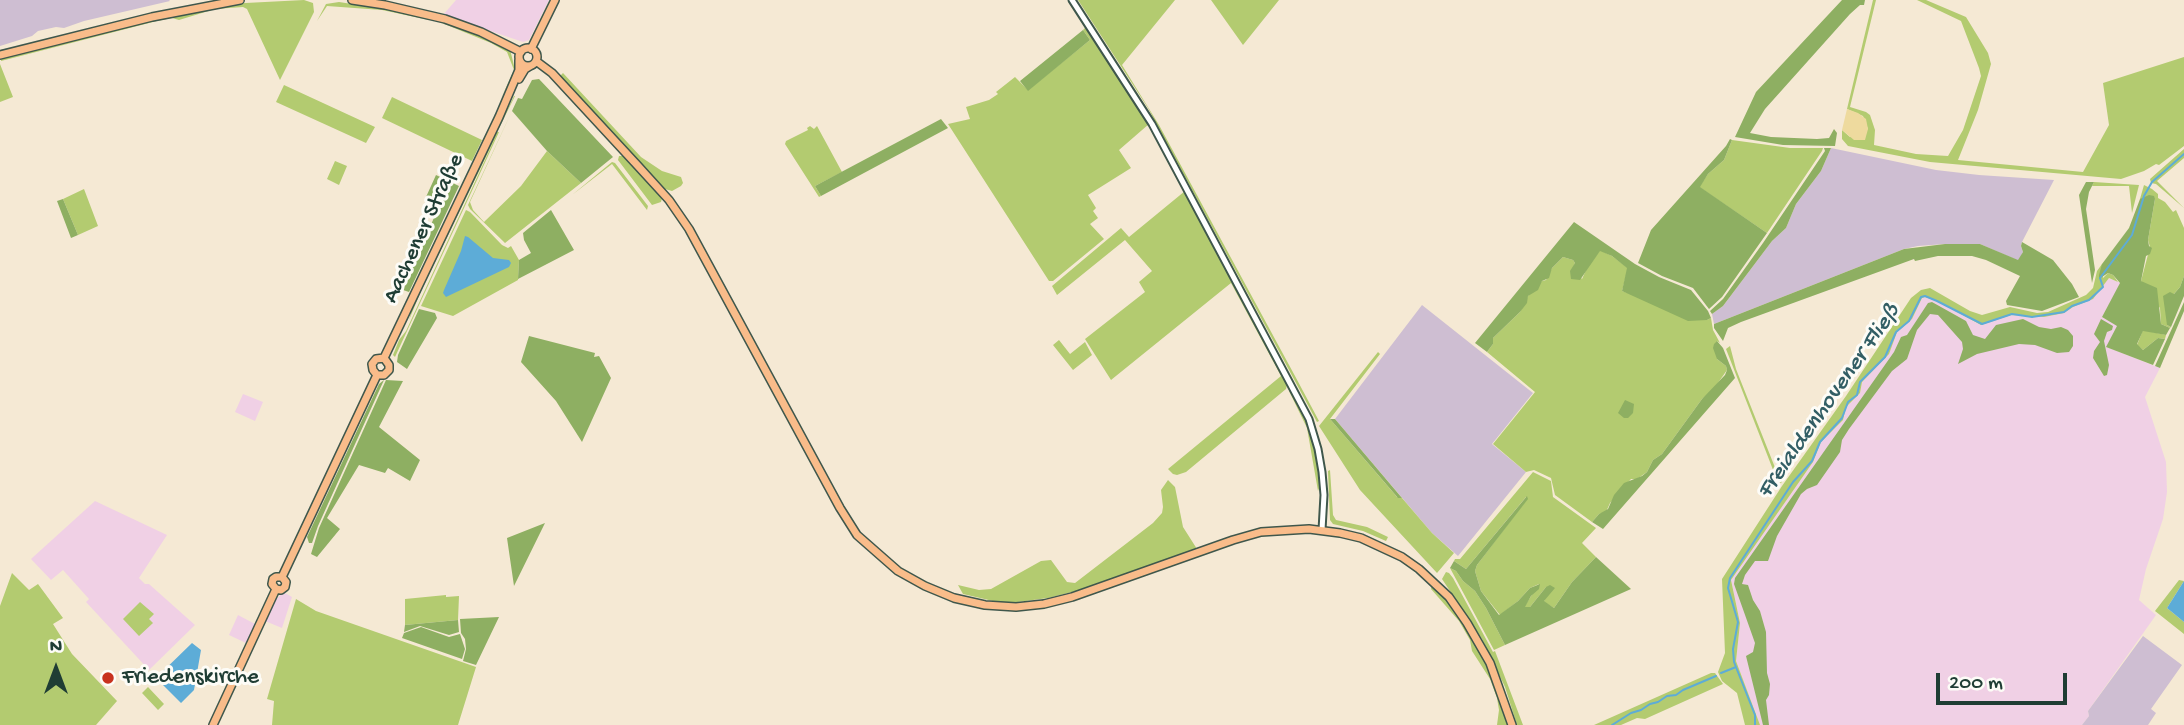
<!DOCTYPE html>
<html>
<head>
<meta charset="utf-8">
<style>
  body { margin:0 }
  #map { position:relative; width:2184px; height:725px; overflow:hidden; background:#f5e9d4; font-family:"Gochi Hand",sans-serif }
  canvas { display:block }
  .north { position:absolute; left:21px; top:634px; width:70px; height:70px; -webkit-text-stroke:5px #fdfcf7; paint-order:stroke; rotate:0deg; font-size:19px; font-weight:700; line-height:28px; text-align:center; color:#1f3d34 }
  .north::after { content:''; display:block; margin:auto; width:24px; height:32px; background:#1f3d34; clip-path:polygon(50% 0,100% 100%,50% 72%,0 100%) }
  .scale { position:absolute; left:1936px; top:673px; width:131px; height:32px; box-sizing:border-box; border:4px solid #1f3d34; border-top:0; padding-left:9px; font-size:21px; line-height:24px; white-space:nowrap; color:#1f3d34; -webkit-text-stroke:5px #fdfcf7; paint-order:stroke }
</style>
</head>
<body>
<div id="map">
<canvas width="2184" height="725"></canvas>
<div class="north">N</div>
<div class="scale">200 m</div>
</div>
<script>
const ctx = document.querySelector('canvas').getContext('2d');
ctx.lineJoin = 'round';
function fill(path, color) { ctx.fillStyle = color; ctx.fill(path, 'evenodd'); }
const poly = rows => new Path2D(rows.map(r => 'M' + r).join(''));
function stroke(path, color, width, dash) { ctx.strokeStyle = color; ctx.lineWidth = width; ctx.lineCap = dash ? 'butt' : 'round'; ctx.setLineDash(dash || []); ctx.stroke(path); }
function drawText(font, color, halo, rows, align = 'center') {
  ctx.font = font + ' "Gochi Hand",sans-serif'; ctx.lineWidth = 6; ctx.setLineDash([]); ctx.textBaseline = 'middle'; ctx.strokeStyle = halo; ctx.fillStyle = color; for (const [text, x, y, turn = 0] of rows) {
    ctx.save(); ctx.translate(x, y); ctx.rotate((+turn || 0) * Math.PI / 180); ctx.textAlign = isNaN(turn) ? turn : align; if (halo) ctx.strokeText(text, 0, 0); ctx.fillText(text, 0, 0); ctx.restore();
  }
}
const built = poly([
  [456,0,549,0,529,40,523,42,443,15],
  [2109,278,2121,283,2102,317,2118,326,2107,347,2160,368,2145,397,2166,462,2167,492,2163,519,2146,569,2139,600,2156,615,2088,711,2089,716,2082,725,1760,725,1736,661,1740,623,1731,580,1813,462,1821,442,1843,420,1846,407,1860,393,1862,382,1888,354,1897,332,1906,325,1922,298,1925,297,1937,301,1977,323,2014,315,2032,318,2087,302],
  [243,394,263,402,255,421,235,412],
  [95,501,167,535,139,578,145,584,149,584,195,625,149,670,86,602,89,599,63,570,51,580,31,559],
  [283,592,292,597,282,628,265,621,273,603],
  [238,615,255,624,246,643,229,635]
]);
const industrial = poly([
  [0,0,169,0,170,1,84,21,64,28,56,27,38,31,32,36,0,46],
  [1831,148,1936,170,1979,175,2054,180,2022,242,2021,246,2023,252,2019,261,1980,244,1945,244,1918,246,1904,249,1714,324,1712,314,1723,306,1772,241,1786,228,1796,204,1821,171],
  [1422,305,1533,393,1492,444,1526,472,1458,556,1432,533,1335,419],
  [2143,636,2182,665,2151,709,2156,713,2148,725,2082,725,2089,716,2088,711]
]);
const green = poly([
  [304,0,313,3,314,12,280,80,247,9,243,7,215,9,179,20,172,18,157,21,1,61,1,58,159,18,226,4],
  [1078,0,1175,0,1122,65,1159,125,1295,376,1319,421,1317,422,1148,108],
  [1211,0,1279,0,1243,45],
  [1873,0,1876,0,1850,107,1866,112,1870,115,1875,130,1874,145,1916,154,1948,156,1963,130,1981,76,1979,68,1961,21,1917,0,1926,0,1966,17,1988,53,1991,64,1978,110,1958,160,2083,172,2109,125,2103,83,2184,57,2184,146,2159,165,2156,164,2144,171,2121,179,1930,162,1848,146,1842,139,1842,130,1850,137,1868,129,1863,116,1847,109],
  [339,2,405,12,429,18,429,20,382,10,327,6,317,21,326,4],
  [437,21,465,29,510,49,515,70,500,101,514,70,507,52,491,43],
  [1085,28,1149,124,1119,150,1131,168,1088,195,1096,208,1093,211,1098,218,1090,224,1104,239,1053,281,1049,281,948,124,970,119,966,107,989,100,998,94,996,92,1015,77,1028,90,1090,40,1083,30],
  [0,64,13,97,0,102],
  [563,73,641,157,662,171,681,177,683,183,681,186,672,191,665,189,560,76],
  [284,85,375,127,366,143,276,102],
  [514,96,515,96,497,132,499,132,477,180,395,357,393,355,399,340,406,331,497,134,421,291,409,320,413,305],
  [392,97,482,140,472,161,382,118],
  [512,111,470,202,473,210,484,222,521,186,547,151,581,183,505,243,470,209,468,205],
  [810,126,814,129,817,126,842,172,815,186,821,196,819,197,785,144,786,141,808,130,807,128],
  [1732,140,1790,148,1823,148,1822,151,1767,233,1699,187,1708,174,1724,160],
  [2184,149,2184,158,2157,181,2184,208,2156,184,2151,183,2150,179],
  [619,156,623,156,662,198,661,202,652,205,618,160],
  [335,161,347,166,339,185,327,179],
  [612,162,615,163,648,206,647,210,612,164,572,195],
  [2094,182,2139,185,2132,213,2129,186,2092,186],
  [2144,185,2152,189,2158,194,2158,198,2165,202,2173,212,2176,210,2184,228,2184,276,2180,287,2173,295,2167,325,2171,327,2170,328,2161,324,2160,308,2141,281,2150,247,2148,240,2155,199,2140,199],
  [84,189,98,226,78,235,63,199],
  [1185,191,1287,385,1286,389,1186,472,1177,475,1173,474,1168,469,1281,376,1231,283,1111,380,1085,339,1145,292,1139,282,1152,271,1125,240,1057,295,1052,286,1121,228,1129,237],
  [466,210,470,212,502,245,508,248,511,246,519,260,518,280,453,316,421,306],
  [1600,250,1612,256,1628,268,1622,291,1707,320,1711,318,1713,330,1720,343,1717,341,1717,359,1726,366,1727,370,1713,390,1702,399,1662,454,1653,460,1647,472,1637,479,1631,479,1610,503,1606,512,1599,514,1592,522,1555,495,1551,478,1534,470,1526,472,1493,444,1535,392,1487,352,1493,344,1493,338,1520,312,1528,296,1542,281,1546,280,1552,268,1563,257,1573,260,1575,263,1573,268,1582,279,1588,266],
  [2102,264,2103,278,2108,273,2113,275,2118,282,2109,278,2093,299,2073,307,2064,313,2044,317,2011,315,1981,325,1937,301,1925,297,1922,298,1912,319,1897,332,1889,354,1862,382,1860,393,1846,407,1843,420,1821,442,1813,462,1731,580,1740,623,1736,661,1760,725,1745,725,1737,693,1722,681,1718,672,1725,653,1722,579,1782,486,1846,396,1911,298,1921,290,1930,288,1970,311,1982,315,2010,307,2037,313,2048,312,2086,295,2093,288,2097,271],
  [2143,330,2166,335,2165,339,2158,338,2143,350,2137,345],
  [1059,340,1070,354,1085,342,1092,355,1073,370,1053,345],
  [1730,346,1736,369,1772,460,1780,480,1783,480,1781,483,1777,480,1726,349],
  [1378,352,1380,354,1330,419,1397,497,1402,498,1432,533,1454,553,1437,573,1360,490,1319,426],
  [1289,391,1292,391,1309,426,1317,459,1321,484,1318,491,1307,428],
  [1330,470,1333,515,1336,520,1367,527,1388,537,1386,541,1363,531,1333,524,1330,520,1328,471],
  [1533,472,1551,481,1553,497,1596,528,1582,543,1596,557,1572,582,1554,608,1544,602,1546,587,1530,607,1524,607,1539,584,1530,588,1518,601,1500,615,1481,591,1475,571,1477,565,1527,499,1526,497,1466,569,1454,561,1455,559,1460,559],
  [1168,480,1175,487,1183,527,1197,549,1088,588,1048,598,1010,603,993,601,963,594,958,585,979,590,991,589,1041,561,1051,560,1067,582,1075,583,1153,523,1162,513,1163,507,1161,490],
  [1450,568,1456,571,1463,581,1475,591,1486,608,1505,645,1494,650],
  [1446,572,1449,573,1453,578,1493,652,1495,651,1523,725,1517,725,1505,687,1482,639,1442,579],
  [12,573,29,590,38,584,63,618,53,624,72,654,117,701,96,725,0,725,0,606],
  [2179,580,2184,581,2167,608,2184,622,2184,634,2155,611],
  [1432,584,1449,602,1478,646,1491,674,1510,725,1497,725,1499,710,1497,698,1490,679,1472,651,1470,640,1459,621,1431,589],
  [446,595,446,597,459,596,458,620,405,625,405,599],
  [296,599,316,611,476,667,458,725,272,725,274,701,267,699],
  [140,602,154,614,149,619,153,623,139,636,123,619],
  [1711,673,1715,673,1723,684,1645,719,1637,718,1621,725,1594,725],
  [148,687,164,704,158,710,142,693]
]);
const forest = poly([
  [1842,0,1865,0,1864,5,1860,5,1850,14,1765,109,1750,133,1771,137,1817,139,1829,138,1834,129,1837,133,1835,146,1783,145,1735,137,1756,92],
  [1083,30,1090,40,1028,91,1020,81],
  [539,79,613,157,581,183,547,151,512,111,518,98,522,99,532,80],
  [941,119,948,128,821,196,815,186],
  [1730,139,1732,140,1724,160,1708,174,1700,187,1767,233,1722,297,1709,309,1693,288,1662,276,1638,263,1651,230,1726,146],
  [1824,148,1831,148,1821,171,1796,204,1786,228,1772,241,1723,306,1712,314,1710,311,1723,299,1763,243,1825,151],
  [436,175,459,186,409,292,403,290,439,206,426,197],
  [2086,182,2094,182,2089,192,2086,209,2095,270,2092,283,2079,195],
  [2149,195,2154,196,2155,199,2148,240,2149,246,2152,248,2150,254,2146,256,2141,281,2157,288,2161,324,2170,328,2166,335,2143,331,2137,344,2143,350,2158,338,2165,339,2153,365,2106,347,2117,326,2102,317,2120,283,2113,275,2108,273,2099,279,2099,275,2102,264,2129,228,2140,199],
  [63,199,78,235,71,238,57,201],
  [551,210,574,250,518,279,519,260,531,253,524,240,523,233],
  [1574,222,1635,264,1659,277,1691,290,1708,311,1711,318,1707,320,1688,321,1622,291,1627,268,1612,256,1600,251,1580,280,1571,279,1570,271,1575,263,1573,260,1563,257,1552,268,1549,278,1542,281,1538,290,1528,296,1527,303,1520,312,1493,338,1493,344,1487,352,1475,343],
  [2022,242,2053,260,2072,284,2079,297,2042,311,2007,305,2006,301,2020,276,1986,260,1972,256,1938,256,1915,261,1914,259,1741,322,1728,328,1723,341,1714,328,1714,324,1904,249,1945,244,1980,244,2018,260,2023,252,2021,246],
  [2184,276,2184,296,2171,327,2167,325,2163,296,2170,292,2174,294,2180,287],
  [1932,302,1966,321,1973,335,1985,339,1996,325,2023,319,2039,327,2051,329,2061,327,2068,330,2073,336,2073,346,2069,352,2057,353,2035,345,2019,344,1977,354,1958,364,1963,349,1962,342,1938,315,1930,314,1917,330,1907,359,1892,371,1849,429,1842,440,1840,452,1817,485,1807,489,1801,494,1777,536,1768,561,1755,561,1745,575,1742,584,1748,585,1753,600,1760,611,1766,632,1767,673,1770,684,1769,695,1766,700,1769,725,1763,725,1746,656,1753,652,1755,643,1734,584,1735,578,1894,352,1901,337,1907,335,1928,303],
  [2184,302,2184,311,2160,368,2155,366],
  [419,309,435,313,437,318,407,369,397,362,398,355],
  [2101,319,2113,326,2112,330,2107,332,2104,341,2109,365,2107,375,2104,376,2093,358,2094,351,2100,342,2094,334],
  [529,336,595,353,594,357,599,356,611,378,582,442,556,401,521,362],
  [1717,341,1723,348,1735,378,1603,529,1592,522,1599,514,1608,509,1614,495,1624,483,1642,476,1647,472,1653,460,1662,454,1702,399,1725,375,1727,370,1726,366,1717,359,1713,348,1714,344],
  [384,380,318,526,312,543,309,543,307,537,379,384],
  [386,380,403,381,379,427,420,460,410,481,388,468,385,473,359,465,327,518,340,529,317,557,311,554,319,528],
  [1625,400,1634,404,1633,413,1628,418,1624,418,1618,413],
  [1330,419,1335,419,1402,498,1398,498],
  [1527,496,1528,499,1477,565,1475,571,1481,591,1499,615,1518,601,1530,588,1540,584,1539,589,1531,596,1525,607,1530,607,1546,587,1550,585,1555,588,1544,601,1554,608,1572,582,1596,557,1631,589,1505,645,1486,608,1475,591,1463,581,1456,571,1450,568,1454,561,1466,569],
  [545,523,514,586,507,538],
  [499,617,476,665,463,661,466,649,465,639,461,633,460,619],
  [458,620,459,632,449,635,420,626,404,632,405,625],
  [421,627,449,637,460,634,465,649,462,659,402,638,404,633]
]);
const sand = poly([
  [1847,109,1858,113,1866,119,1868,129,1865,140,1854,140,1842,130]
]);
const water = poly([
  [465,236,468,237,493,258,509,260,511,263,509,267,446,297,443,293,444,290,461,251],
  [2184,581,2184,622,2167,608],
  [192,643,201,650,194,690,181,703,156,678]
]);
const stream = poly([
  [1721,673,1736,667],
  [1612,725,1631,713,1641,710,1650,704,1658,702,1667,696,1676,695,1683,690,1716,676],
  [1755,725,1755,715,1734,662,1733,649,1738,622,1728,588,1730,578,1793,482,1812,461,1820,442,1842,418,1848,402,1857,395,1860,382,1885,357,1896,332,1909,321,1921,297,1925,296,1937,301,1982,324,2012,314,2032,317,2064,312,2072,306,2089,300,2103,287,2100,278,2132,235,2144,196,2152,182,2184,154]
]);
const minor = poly([
  [1072,0,1152,124,1309,419,1318,449,1322,472,1324,495,1322,530]
]);
const major = poly([
  [352,0,385,5,445,19,481,32,521,52],
  '519 57a9 9 0 1 1 18 0a9 9 0 1 1-18 0Z',
  [531,49,555,0],
  [0,55,152,17,240,0],
  [536,61,552,73,638,166,669,200,689,229,840,508,857,535,898,571,925,586,954,598,985,605,1016,607,1044,604,1072,597,1233,540,1261,532,1309,529,1340,533,1361,538,1402,557,1419,569,1449,597,1467,623,1490,663,1512,725],
  [519,79,525,69,530,66],
  [384,358,499,117,519,70,519,60],
  [377,375,373,370,372,364,376,359,384,358],
  [377,375,384,375,389,370,389,365,384,358],
  [282,577,377,375],
  [276,589,281,590,285,587,286,582,282,577],
  [276,589,272,584,273,579,276,577,282,577],
  [213,725,276,589]
]);
const markers = [
  [108,678,7,"#c8321e"]
];
const streetNames = [
  ["Aachener Straße",425,229,-65]
];
const poiNames = [
  ["Friedenskirche",122,678]
];
const waterNames = [
  ["Freialdenhovener Fließ",1830,402,-55]
];
fill(built, '#f0d0e5');
fill(industrial, '#cebed2');
fill(green, '#b3cb70');
fill(forest, '#8eaf62');
fill(sand, '#eeda9e');
fill(water, '#5dacd7');
stroke(stream, '#5dacd7', 2);
stroke(minor, '#3f574c', 9);
stroke(major, '#3f574c', 10);
stroke(minor, '#fff', 5);
stroke(major, '#f9bc8a', 7);
for (const [x, y, r, color] of markers) { const dot = new Path2D(); dot.arc(x, y, r, 0, 2 * Math.PI); ctx.fillStyle = color; ctx.fill(dot); stroke(dot, '#fdfcf7', 2.5); }
drawText('23px', '#1f3d34', '#fdfcf7', streetNames);
drawText('23px', '#1f3d34', '#fdfcf7', poiNames, 'left');
drawText('italic 24px', '#325e65', '#fdfcf7', waterNames);
</script>
</body>
</html>
